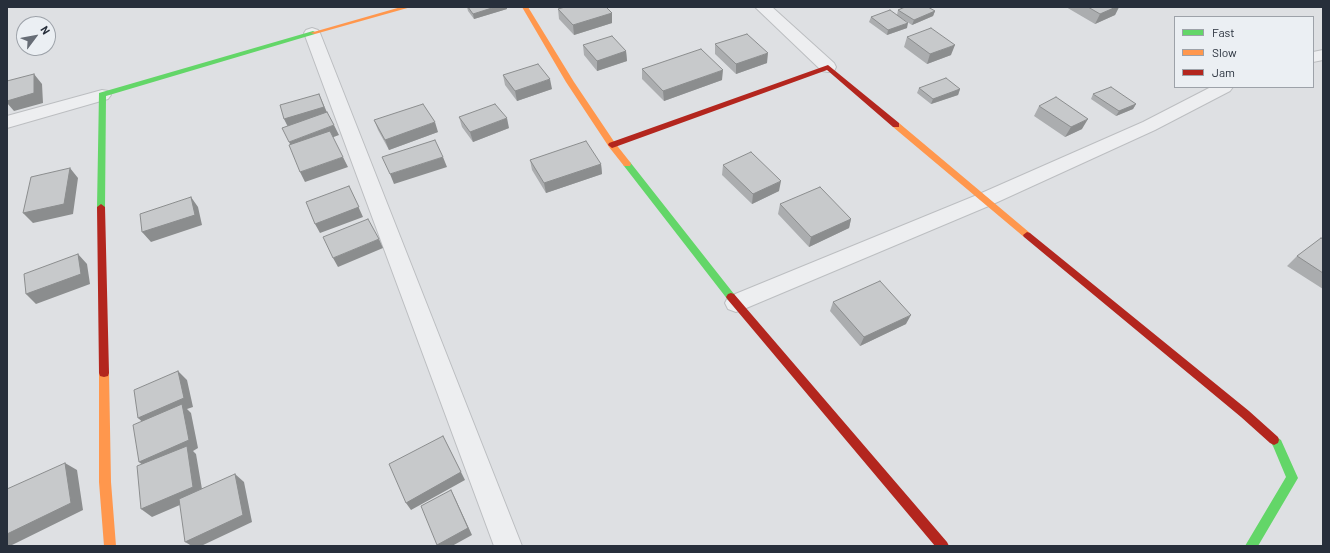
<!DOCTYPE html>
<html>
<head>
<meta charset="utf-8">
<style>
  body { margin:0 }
  #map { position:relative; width:1330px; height:553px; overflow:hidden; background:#dee0e3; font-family:Barlow,sans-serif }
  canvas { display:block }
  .frame { position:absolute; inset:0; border:8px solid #272f3b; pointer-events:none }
  .legend { position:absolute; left:1174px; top:16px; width:140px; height:72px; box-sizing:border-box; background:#ebeff3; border:1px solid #9da2a9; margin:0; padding:5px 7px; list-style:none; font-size:12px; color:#272f3b }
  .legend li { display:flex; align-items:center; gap:8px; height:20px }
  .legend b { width:20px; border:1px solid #9da2a9 }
  .north { position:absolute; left:16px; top:16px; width:40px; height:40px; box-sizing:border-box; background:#ebeff3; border:1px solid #9da2a9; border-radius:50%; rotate:58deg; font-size:11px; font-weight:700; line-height:16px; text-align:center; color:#272f3b }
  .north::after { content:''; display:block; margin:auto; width:14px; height:18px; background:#676d76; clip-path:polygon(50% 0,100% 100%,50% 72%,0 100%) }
</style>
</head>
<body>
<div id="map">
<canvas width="1330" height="553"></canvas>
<div class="frame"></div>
<ul class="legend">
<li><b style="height:5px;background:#63d668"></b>Fast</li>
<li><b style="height:5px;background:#ff974d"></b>Slow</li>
<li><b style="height:5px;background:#b3261e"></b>Jam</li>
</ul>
<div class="north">N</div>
</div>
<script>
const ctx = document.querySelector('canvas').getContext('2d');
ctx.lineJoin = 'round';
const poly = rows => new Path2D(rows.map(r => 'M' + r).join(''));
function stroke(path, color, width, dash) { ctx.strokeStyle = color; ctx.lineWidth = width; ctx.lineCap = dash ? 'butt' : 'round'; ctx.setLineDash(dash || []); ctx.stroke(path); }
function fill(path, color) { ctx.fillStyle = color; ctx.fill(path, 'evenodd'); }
const street = poly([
  [755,7,772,7,834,63,836,67,834,71,828,72,822,71,755,7],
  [312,28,318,30,320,33,522,546,494,546,304,33,306,30,312,28],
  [1323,50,1323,60,1313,62,1313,52,1323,50],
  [1211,87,1233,87,1230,91,1155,130,991,205,744,309,736,312,728,309,725,303,728,297,977,195,1143,122,1211,87],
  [102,90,108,91,111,95,108,99,7,128,7,116,102,90]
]);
const fast = poly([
  [313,31,315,32,315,34,106,96,105,207,101,210,98,209,97,207,99,93,313,31],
  [627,161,630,162,734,294,736,297,734,300,728,300,624,166,623,164,624,162,627,161],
  [1274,435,1281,440,1298,478,1258,546,1245,546,1286,477,1273,446,1269,440,1270,437,1274,435]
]);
const slow = poly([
  [401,7,411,7,315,34,310,33,401,7],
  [522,7,528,7,574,82,615,143,630,162,631,164,630,166,624,166,609,147,566,82,522,7],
  [893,123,899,123,1030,233,1031,235,1030,237,1024,237,893,127,893,123],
  [104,369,108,370,109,373,111,482,116,546,104,546,99,482,99,373,100,370,104,369]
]);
const jam = poly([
  [828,65,899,123,899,127,893,127,827,70,615,147,612,148,608,145,609,143,828,65],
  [101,204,105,207,109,373,108,376,104,377,100,376,99,373,97,207,101,204],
  [1027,232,1030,233,1249,411,1278,437,1279,440,1278,443,1274,445,1270,443,1241,417,1024,237,1023,235,1027,232],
  [731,293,734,294,947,542,949,546,935,546,728,300,726,297,728,294,731,293]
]);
const wall = poly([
  [467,7,507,7,507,9,474,19,468,11],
  [1066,7,1119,7,1115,15,1095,24],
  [558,9,612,13,612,23,574,35,559,19],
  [898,10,935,11,933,16,912,25,901,18,907,28,887,35,869,22,871,17,897,15],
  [907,37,951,55,927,64,904,47],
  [715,44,767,63,736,74,715,54],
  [583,45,626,51,627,61,597,71,584,55],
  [642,69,722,80,664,101,642,79],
  [503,75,552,89,517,101,505,85],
  [919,88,960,89,958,95,931,104,917,93],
  [1093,94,1136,104,1133,109,1116,116,1091,99],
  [1039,106,1082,129,1065,137,1034,116],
  [459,117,509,128,473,142,462,127],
  [374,120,438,132,389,150,378,130],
  [530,160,601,164,602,174,546,193,532,170],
  [723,165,779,191,752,204,722,175],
  [780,204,851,219,849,228,809,247,778,214],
  [1323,239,1323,289,1287,266,1297,256],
  [833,302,906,324,860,346,830,311]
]);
const shadedWall = poly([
  [495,7,507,7,507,9,474,19,473,14],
  [1116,7,1119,7,1115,15,1095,24,1100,14],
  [935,11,933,16,912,25,914,20],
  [612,13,612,23,574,35,573,25],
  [908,23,907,28,887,35,888,30],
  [955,45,951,55,927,64,930,54],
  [626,51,627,61,597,71,597,61],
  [768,53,767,63,736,74,736,64],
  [723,70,722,80,664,101,663,91],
  [34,74,42,84,43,103,14,111,7,103,7,101],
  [550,79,552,89,517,101,515,91],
  [960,89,958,95,931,104,933,99],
  [319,94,329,117,289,129,284,119],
  [1136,104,1133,109,1116,116,1119,111],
  [507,118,509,128,473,142,470,132],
  [1088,119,1082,129,1065,137,1071,127],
  [435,122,438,132,389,150,385,140],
  [334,125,339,135,294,152,289,142],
  [343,157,348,167,305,182,300,172],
  [443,157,447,167,394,184,390,174],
  [601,164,602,174,546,193,544,183],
  [70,168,78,178,73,214,33,223,23,213],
  [781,181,779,191,752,204,753,194],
  [349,186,363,217,320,233,315,224],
  [191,197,198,207,202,225,151,242,142,232],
  [851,219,849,228,809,247,811,237],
  [379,239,383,248,338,267,333,258],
  [78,254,87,264,90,284,36,304,26,294],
  [911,315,906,324,860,346,864,337],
  [178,371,187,380,193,407,187,409,191,413,198,448,193,451,196,454,203,495,152,517,141,509,149,470,139,462,148,427,138,418],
  [443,436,465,480,411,510,406,503],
  [65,463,77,470,83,510,10,546,7,546,7,534],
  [235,474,244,482,252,522,201,546,192,546,185,542],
  [451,490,455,498,472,535,452,546,438,546,437,545]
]);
const building = poly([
  [468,7,495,7,473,14,468,7],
  [565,7,606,7,612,13,573,25,558,9,565,7],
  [905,7,928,7,935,11,914,20,898,10,905,7],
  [1088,7,1116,7,1100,14,1088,7],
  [890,10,908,23,888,30,871,17,890,10],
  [931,28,955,45,930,54,907,37,931,28],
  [747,34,768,53,736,64,715,44,747,34],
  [612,36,626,51,597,61,583,45,612,36],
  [701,49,723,70,663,91,642,69,701,49],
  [538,64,550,79,515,91,503,75,538,64],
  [34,74,34,93,7,101,7,81,34,74],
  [946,78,960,89,933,99,919,88,946,78],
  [1111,87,1136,104,1119,111,1093,94,1111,87],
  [319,94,324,107,284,119,280,105,319,94],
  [1056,97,1088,119,1071,127,1039,106,1056,97],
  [423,104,435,122,385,140,374,120,423,104],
  [495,104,507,118,470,132,459,117,495,104],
  [327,112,334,125,289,142,282,128,327,112],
  [330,131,343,157,300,172,289,145,330,131],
  [435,140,443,157,390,174,382,157,435,140],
  [586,141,601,164,544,183,530,160,586,141],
  [751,152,781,181,753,194,723,165,751,152],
  [70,168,64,204,23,213,31,177,70,168],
  [349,186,359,207,315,224,306,202,349,186],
  [820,187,851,219,811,237,780,204,820,187],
  [191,197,195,215,142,232,140,214,191,197],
  [368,219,379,239,333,258,323,237,368,219],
  [1321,238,1323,239,1323,273,1297,256,1321,238],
  [78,254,81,274,26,294,24,274,78,254],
  [880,281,911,315,864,337,833,302,880,281],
  [178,371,184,398,138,418,134,390,178,371],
  [182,404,189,440,139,462,133,425,182,404],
  [443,436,461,472,406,503,389,464,443,436],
  [187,446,193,487,141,509,137,466,187,446],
  [65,463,71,503,7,534,7,489,65,463],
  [235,474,243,515,185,542,179,499,235,474],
  [451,490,468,528,437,545,421,506,451,490]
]);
stroke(street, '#bcbec1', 2);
fill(street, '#edeef0');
fill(fast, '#63d668');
fill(slow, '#ff974d');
fill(jam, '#b3261e');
fill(wall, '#abadaf');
fill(shadedWall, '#8b8d8e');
fill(building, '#c7c9cb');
stroke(building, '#8b8d8e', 1);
</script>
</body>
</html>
